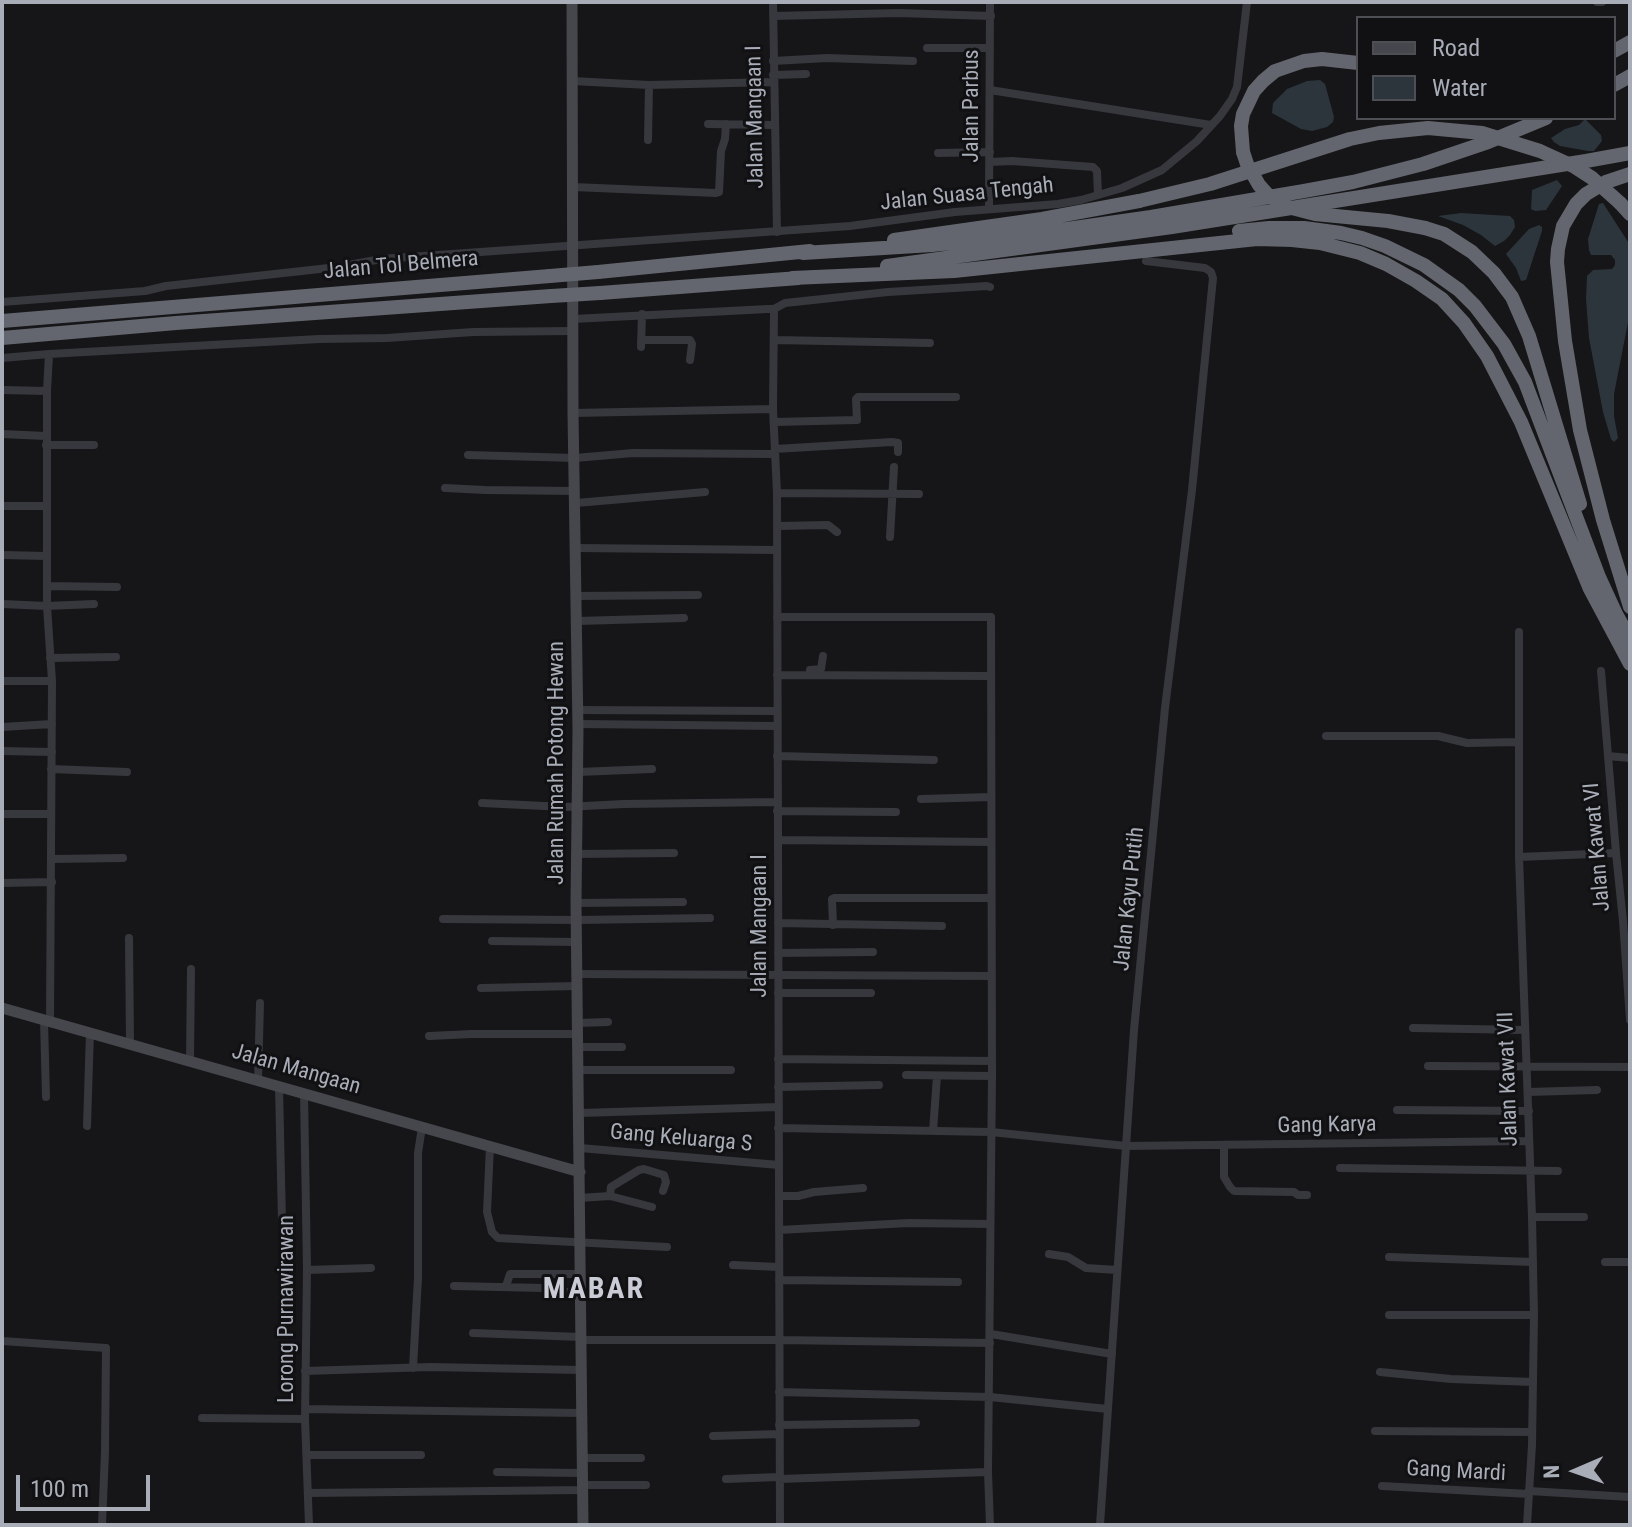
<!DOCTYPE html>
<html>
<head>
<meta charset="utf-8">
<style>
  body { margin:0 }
  #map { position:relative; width:1632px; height:1527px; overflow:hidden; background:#161618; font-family:"Roboto Condensed",sans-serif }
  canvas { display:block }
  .frame { position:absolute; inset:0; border:4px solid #a8adb8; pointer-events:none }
  .legend { position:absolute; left:1356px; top:16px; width:260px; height:104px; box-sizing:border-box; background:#111113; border:2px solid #4d4f55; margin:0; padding:10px 14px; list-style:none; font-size:24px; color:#a8adb8 }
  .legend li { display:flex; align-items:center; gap:16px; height:40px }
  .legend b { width:40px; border:2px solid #4d4f55 }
  .north { position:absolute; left:1536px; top:1431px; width:80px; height:80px; -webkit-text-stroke:6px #111113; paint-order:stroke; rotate:268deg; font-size:22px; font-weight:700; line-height:32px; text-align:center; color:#a8adb8 }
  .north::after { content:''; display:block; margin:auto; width:28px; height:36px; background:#a8adb8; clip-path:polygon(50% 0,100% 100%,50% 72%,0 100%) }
  .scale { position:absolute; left:16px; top:1475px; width:134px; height:36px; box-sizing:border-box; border:4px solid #a8adb8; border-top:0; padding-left:10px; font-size:24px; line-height:28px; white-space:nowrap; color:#a8adb8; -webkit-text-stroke:6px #111113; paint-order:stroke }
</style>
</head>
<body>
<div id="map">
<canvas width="1632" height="1527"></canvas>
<div class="frame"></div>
<ul class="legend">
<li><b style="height:10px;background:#45474d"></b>Road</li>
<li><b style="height:22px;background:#2c353c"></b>Water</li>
</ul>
<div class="north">N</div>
<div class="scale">100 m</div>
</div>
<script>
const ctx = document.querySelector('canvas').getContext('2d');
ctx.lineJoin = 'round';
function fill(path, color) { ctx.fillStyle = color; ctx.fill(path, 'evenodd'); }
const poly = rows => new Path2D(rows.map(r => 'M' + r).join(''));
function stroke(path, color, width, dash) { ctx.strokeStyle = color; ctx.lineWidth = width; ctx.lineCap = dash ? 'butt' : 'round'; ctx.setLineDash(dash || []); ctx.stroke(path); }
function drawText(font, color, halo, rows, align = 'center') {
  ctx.font = font + ' "Roboto Condensed",sans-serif'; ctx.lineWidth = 6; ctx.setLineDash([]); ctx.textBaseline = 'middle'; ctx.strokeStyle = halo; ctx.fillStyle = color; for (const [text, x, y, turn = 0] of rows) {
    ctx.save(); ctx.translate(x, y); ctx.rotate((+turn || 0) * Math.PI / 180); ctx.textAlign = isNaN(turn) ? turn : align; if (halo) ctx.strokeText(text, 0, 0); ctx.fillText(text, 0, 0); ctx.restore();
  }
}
const water = poly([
  [1320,80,1325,84,1334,117,1333,122,1327,127,1312,131,1301,129,1272,113,1273,103,1287,89,1307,81],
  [1585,119,1601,135,1602,141,1594,151,1588,151,1560,146,1554,142,1551,138,1565,129,1579,125],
  [1557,180,1562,186,1546,210,1535,211,1531,209,1532,190],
  [1603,203,1630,245,1630,312,1614,394,1614,416,1618,438,1614,442,1611,439,1603,412,1589,338,1586,299,1587,276,1593,270,1612,269,1615,265,1615,260,1611,255,1591,255,1589,250,1588,239,1599,204],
  [1461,213,1510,216,1514,220,1515,227,1510,235,1504,241,1495,246,1481,235,1463,225,1438,216],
  [1539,225,1542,227,1542,231,1526,280,1521,281,1516,268,1506,254,1529,229]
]);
const street = poly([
  [773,2,777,232],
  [1597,2,1602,2],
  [773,16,899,13,991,16],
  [927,48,990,48],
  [773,61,827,58,913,61],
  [773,75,806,74],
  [572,81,649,85,773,82],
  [990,90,1211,125],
  [708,124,774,125],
  [648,140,649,85],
  [938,153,990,152],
  [990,162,1012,161,1093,167,1097,171,1098,195],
  [573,187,716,193,719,192,721,151,725,139,726,124],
  [989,209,990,2],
  [2,302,145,291,166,286,338,267,381,259,850,226,955,212,1058,204,1081,200,1122,188,1162,170,1197,141,1220,116,1232,99,1237,87,1247,2],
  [774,309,773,409,777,493,780,1525],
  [573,319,768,309,774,309,785,303,888,292,987,286,990,287],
  [641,340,690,340,692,344,690,360],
  [775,340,930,343],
  [641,347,642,314],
  [2,358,49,354],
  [2,390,47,391],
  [573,413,773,409],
  [775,422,857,420,856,399,858,397,956,397],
  [2,434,46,436],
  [46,445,94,445],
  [775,449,892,442,898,443,898,452],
  [468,455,575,458,633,453,774,454],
  [445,488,485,490,575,491],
  [777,493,919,494],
  [576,503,705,492],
  [2,506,47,506],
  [777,526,828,525,837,532],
  [890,537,894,467],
  [576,548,777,550],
  [2,555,47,556],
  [48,586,117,587],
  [576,596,698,595],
  [2,604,47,606,94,604],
  [777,617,991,617,992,1076,988,1472,990,1525],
  [577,621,684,618],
  [1519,632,1519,857,1532,1217,1534,1315,1532,1445,1527,1525],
  [50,658,116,657],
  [810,670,821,669,823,656],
  [1601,671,1616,853,1623,921,1630,1020],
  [777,675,991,676],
  [2,681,52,681],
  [578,710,777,711],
  [578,724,777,726],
  [2,727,52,724],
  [1326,736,1438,736,1467,743,1519,742],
  [2,751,52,752],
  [777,756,934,760],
  [1608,756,1630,758],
  [51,769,127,772],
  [578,772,652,769],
  [921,799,991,797],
  [482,803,565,807,624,804,777,802],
  [777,811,896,812],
  [2,814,51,814],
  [778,840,991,842],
  [578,854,674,853],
  [1519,857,1616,853],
  [52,859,123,858],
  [2,883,52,882],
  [576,903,683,902],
  [443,919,577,920,710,918],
  [778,923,942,926],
  [833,925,832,899,834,898,991,898],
  [129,938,130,1044],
  [492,941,577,942],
  [778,953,873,952],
  [577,974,992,976],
  [481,988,578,986],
  [778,993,871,993],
  [44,1020,46,1097],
  [50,1021,52,681,47,606,47,391,49,354,319,339,387,338,473,332,573,331],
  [578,1023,608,1022],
  [1413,1028,1525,1030],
  [429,1036,471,1034,578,1034],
  [579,1047,622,1047],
  [778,1059,992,1061],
  [190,1061,191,969],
  [1428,1066,1630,1067],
  [579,1070,731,1070],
  [906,1075,992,1076],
  [258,1080,260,1003],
  [279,1086,282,1222],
  [778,1087,879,1085],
  [1528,1092,1597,1090],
  [304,1093,307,1270,305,1419,309,1525],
  [1397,1110,1529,1111],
  [580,1113,778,1107],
  [87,1126,90,1032],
  [778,1128,991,1132,1126,1146,1529,1141],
  [933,1131,937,1076],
  [1224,1145,1224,1177,1230,1187,1234,1191,1294,1192,1298,1195,1307,1195],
  [490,1146,487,1212,492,1232,498,1238,667,1247],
  [580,1148,779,1165],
  [1340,1168,1558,1171],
  [610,1196,611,1187,639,1170,644,1169,664,1175,666,1182,663,1191],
  [779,1196,798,1196,814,1192,863,1188],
  [579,1198,610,1196,652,1207],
  [1532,1217,1584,1217],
  [779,1230,909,1223,990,1224],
  [1049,1254,1068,1257,1086,1268,1117,1270],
  [1389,1257,1533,1262],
  [1605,1262,1630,1262],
  [733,1265,779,1267],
  [307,1270,371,1268],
  [779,1280,958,1282],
  [454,1286,543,1288,551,1292,581,1292],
  [506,1286,510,1274,580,1274],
  [1389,1315,1534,1315],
  [473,1333,581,1337],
  [991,1334,1112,1354],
  [581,1340,779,1340,990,1343],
  [2,1341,106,1348,105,1452,102,1525],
  [413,1368,418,1278,418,1153,422,1127],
  [305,1371,430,1367,581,1370],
  [1380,1372,1451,1379,1533,1382],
  [779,1392,990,1397,1108,1409],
  [305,1409,581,1413],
  [202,1418,305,1419],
  [779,1425,916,1423],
  [1375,1431,1532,1432],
  [713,1436,779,1434],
  [307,1455,421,1455],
  [582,1458,641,1458],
  [497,1472,582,1473],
  [726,1479,779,1477],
  [779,1479,988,1472],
  [582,1485,646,1485],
  [1382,1486,1529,1494],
  [1529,1491,1630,1497],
  [308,1493,582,1490],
  [1100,1525,1134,1030,1165,708,1192,490,1213,278,1211,272,1205,268,1146,261]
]);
const secondary = poly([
  [572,2,573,413,578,730,576,903,583,1525],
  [2,1008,580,1172]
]);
const highway = poly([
  [1614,51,1630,42],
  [1614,85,1630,76],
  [1243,152,1241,126,1243,114,1254,91,1263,81,1275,71,1304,61,1322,59,1358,63],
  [1630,174,1606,182,1586,194,1576,204,1563,226,1558,249,1557,262,1565,341,1580,430,1603,520,1630,607],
  [1620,203,1630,214],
  [1425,228,1444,234,1472,252,1494,273,1512,297,1529,336,1580,504],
  [1239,231,1269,228,1304,228,1341,233,1362,238,1385,246,1424,265,1459,290,1475,306,1504,344,1525,382,1599,577,1616,614,1630,639],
  [894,240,1042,219,1139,201],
  [803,253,932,245,1018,236,1151,217,1304,191,1353,182,1423,164,1488,142,1546,118],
  [887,266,1172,227,1586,161,1630,153],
  [598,272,810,251],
  [792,278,954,271,1257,239,1292,240,1320,243,1360,253,1386,264,1416,281,1442,299,1464,323,1487,356,1521,422,1590,589,1630,664],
  [600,293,799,278],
  [2,321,550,276],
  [2,338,176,323,551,296]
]);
const highwayBridge = poly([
  [1243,152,1247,164,1259,185,1267,194,1288,207,1315,214,1388,221,1425,228],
  [1139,201,1210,184,1350,139,1379,133,1428,128,1482,133,1540,151,1575,167,1592,178,1620,203],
  [550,276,598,272],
  [551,296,600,293]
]);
const streetNames = [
  ["Jalan Parbus",972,106,-90],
  ["Jalan Mangaan I",756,117,-91],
  ["Jalan Suasa Tengah",967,195,-6],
  ["Jalan Tol Belmera",401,266,-5],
  ["Jalan Rumah Potong Hewan",557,763,-90],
  ["Jalan Kawat VI",1598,847,-95],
  ["Jalan Kayu Putih",1130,899,-84],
  ["Jalan Mangaan I",760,926,-90],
  ["Jalan Mangaan",296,1070,16],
  ["Jalan Kawat VII",1509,1079,-92],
  ["Gang Karya",1327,1126,-1],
  ["Gang Keluarga S",681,1139,5],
  ["Lorong Purnawirawan",287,1309,-90],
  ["Gang Mardi",1456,1472,3]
];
const districtNames = [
  ["MABAR",594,1290]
];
fill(water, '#2c353c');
stroke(street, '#37383d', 8);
stroke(secondary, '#45474d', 11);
stroke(highway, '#63666e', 14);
stroke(highwayBridge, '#63666e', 14);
drawText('22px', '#a8adb8', '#111113', streetNames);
ctx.letterSpacing = '2px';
drawText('bold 30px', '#c9ccd4', '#111113', districtNames);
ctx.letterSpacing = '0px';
</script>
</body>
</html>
